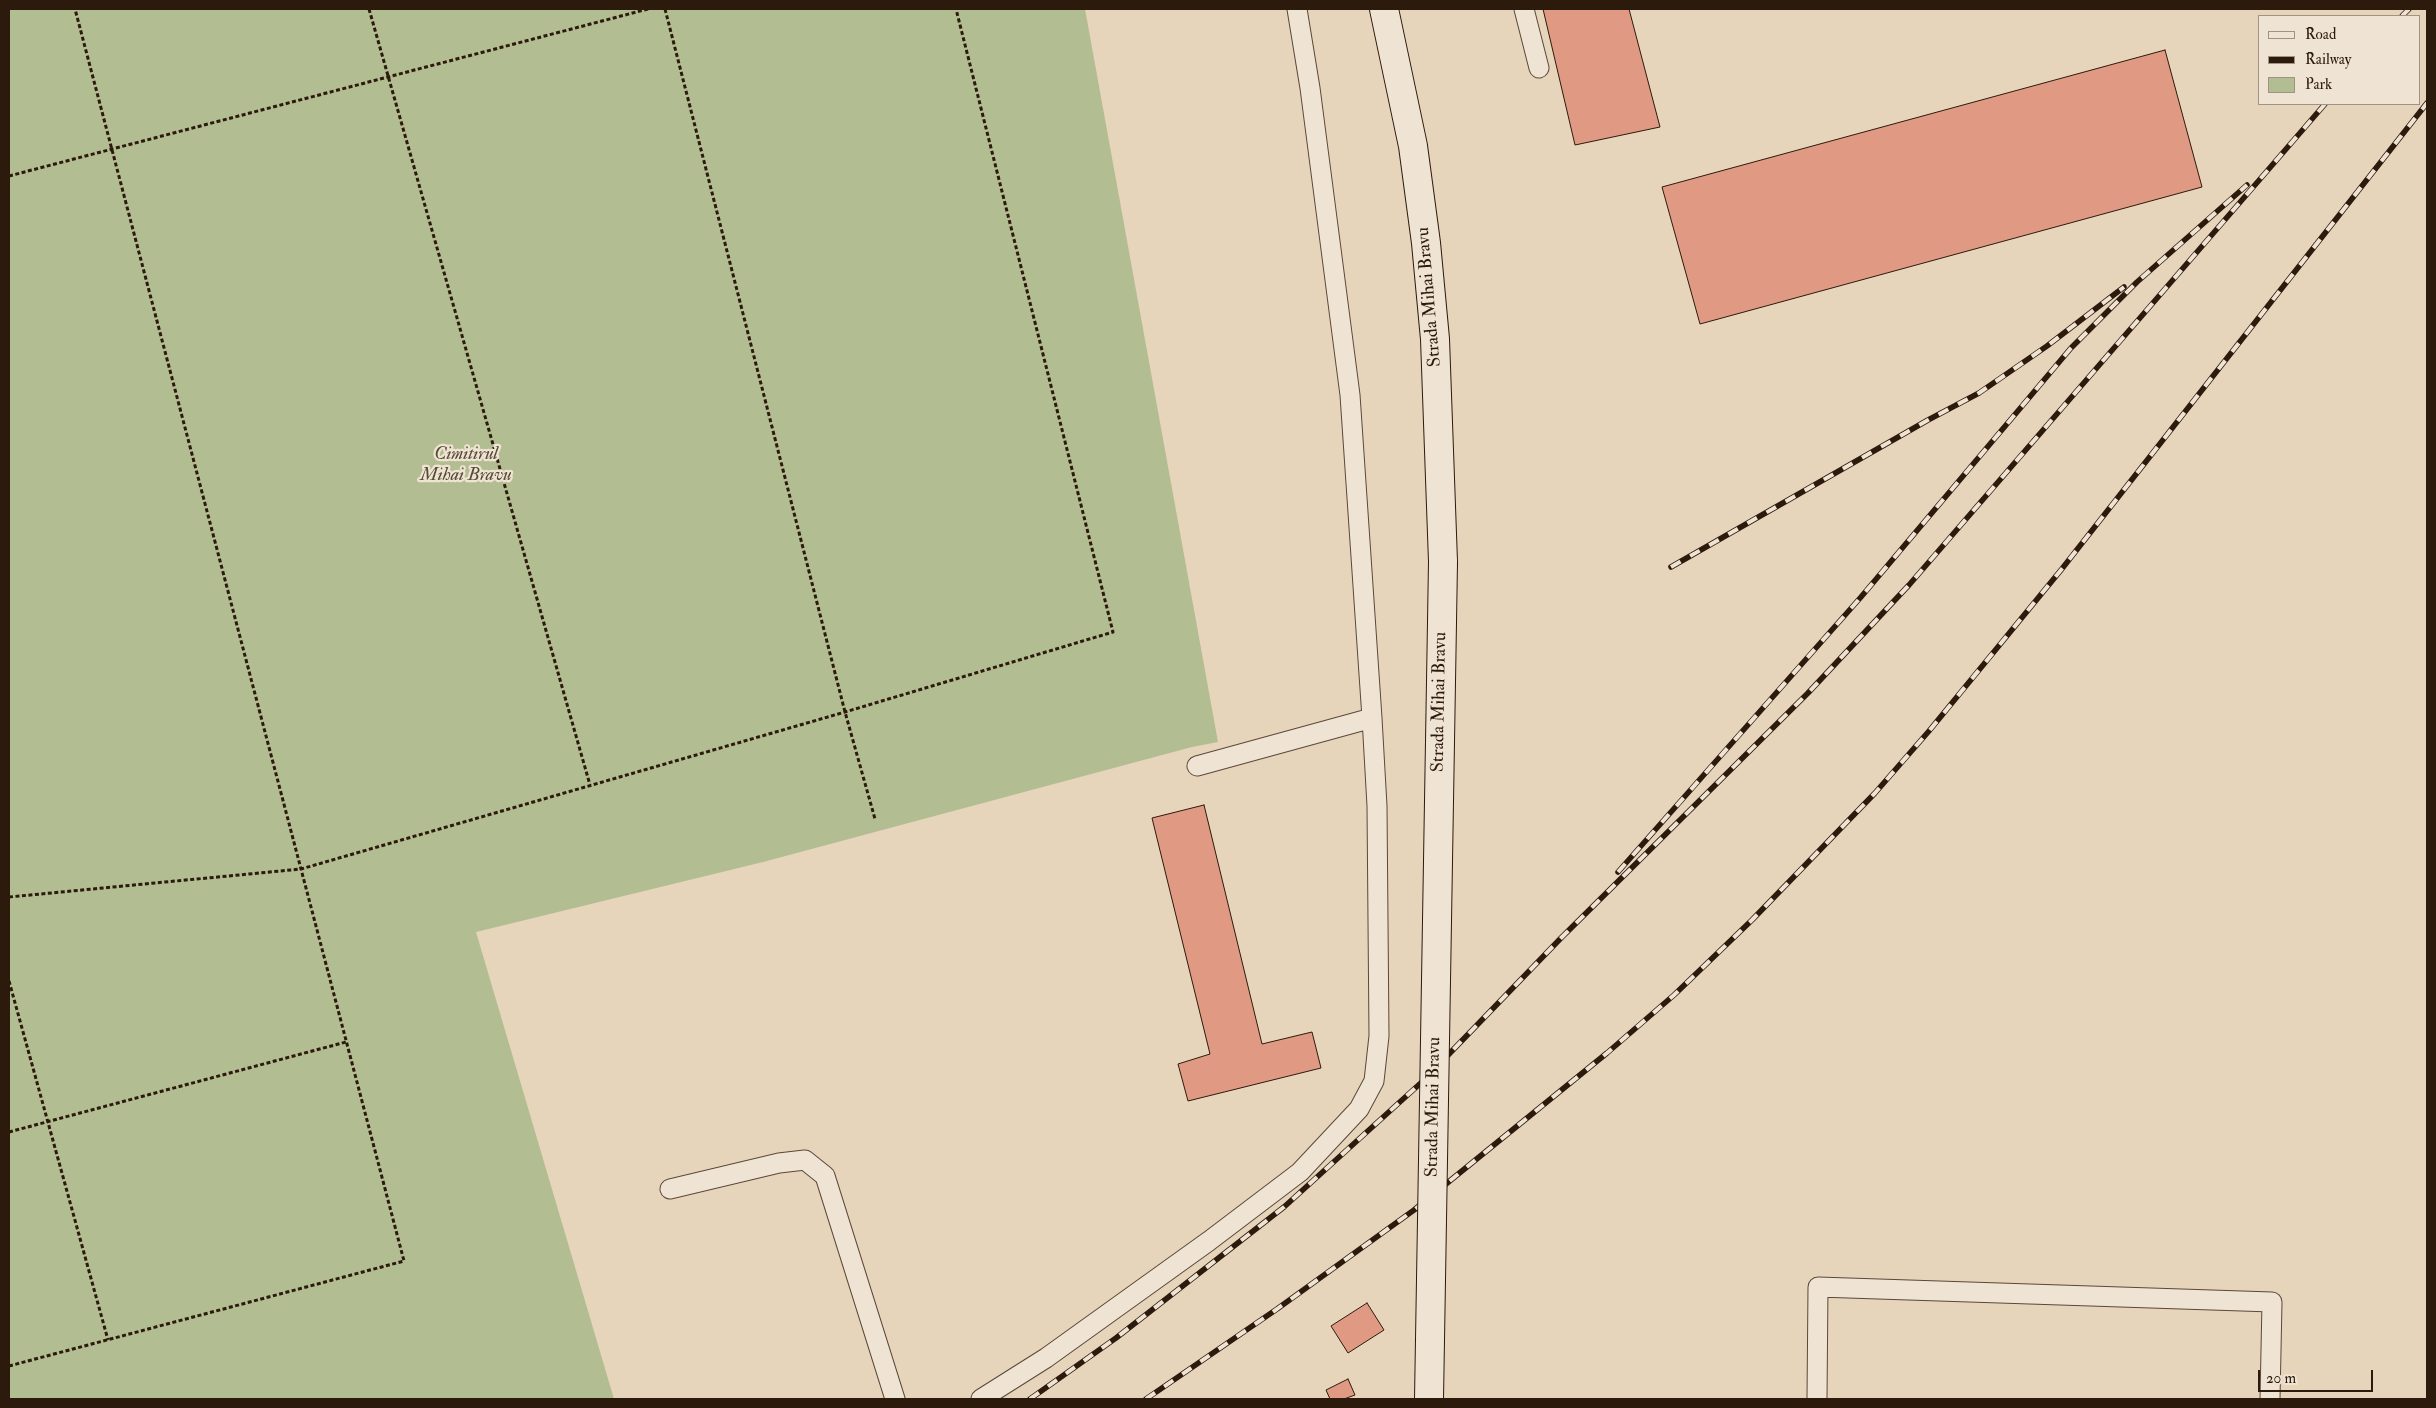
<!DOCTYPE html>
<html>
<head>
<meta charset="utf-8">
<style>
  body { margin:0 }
  #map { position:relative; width:2436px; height:1408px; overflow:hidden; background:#e6d4bb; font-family:"IM FELL Double Pica",serif }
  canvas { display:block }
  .frame { position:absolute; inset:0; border:10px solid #2c1a0c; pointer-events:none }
  .legend { position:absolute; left:2258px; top:15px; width:162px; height:90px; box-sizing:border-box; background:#efe3d3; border:1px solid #a19383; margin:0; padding:6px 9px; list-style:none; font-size:15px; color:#2c1a0c }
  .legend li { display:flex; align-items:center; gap:10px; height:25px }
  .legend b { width:25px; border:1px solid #a19383 }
  .scale { position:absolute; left:2258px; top:1370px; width:115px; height:22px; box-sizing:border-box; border:2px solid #2c1a0c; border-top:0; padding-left:6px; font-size:15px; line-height:18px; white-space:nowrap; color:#2c1a0c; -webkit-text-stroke:4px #efe3d3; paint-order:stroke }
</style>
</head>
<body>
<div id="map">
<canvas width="2436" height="1408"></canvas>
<div class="frame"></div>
<ul class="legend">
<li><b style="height:6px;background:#efe3d3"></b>Road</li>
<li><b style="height:6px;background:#2c1a0c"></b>Railway</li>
<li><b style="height:14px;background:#b3bd92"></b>Park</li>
</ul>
<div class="scale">20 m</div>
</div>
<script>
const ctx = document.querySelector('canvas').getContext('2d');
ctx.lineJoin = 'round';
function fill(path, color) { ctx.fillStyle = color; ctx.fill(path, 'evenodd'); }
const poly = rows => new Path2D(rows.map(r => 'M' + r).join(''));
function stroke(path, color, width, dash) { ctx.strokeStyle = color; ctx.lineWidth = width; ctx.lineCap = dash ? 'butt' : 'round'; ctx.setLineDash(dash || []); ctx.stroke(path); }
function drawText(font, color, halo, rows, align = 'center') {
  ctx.font = font + ' "IM FELL Double Pica",serif'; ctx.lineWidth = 4.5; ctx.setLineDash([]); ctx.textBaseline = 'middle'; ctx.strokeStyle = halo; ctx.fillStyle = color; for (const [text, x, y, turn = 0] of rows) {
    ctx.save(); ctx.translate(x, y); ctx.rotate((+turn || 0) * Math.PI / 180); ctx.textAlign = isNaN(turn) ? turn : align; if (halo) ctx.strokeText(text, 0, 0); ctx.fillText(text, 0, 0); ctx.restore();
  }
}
const green = poly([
  [9,9,1085,9,1218,742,1192,747,763,862,476,932,614,1399,9,1399]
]);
const building = poly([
  [1543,9,1629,9,1660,127,1575,145,1543,9],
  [2165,50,2202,187,1700,324,1662,187,2165,50],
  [1204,805,1262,1044,1312,1032,1321,1068,1188,1101,1178,1064,1210,1054,1152,818,1204,805],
  [1367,1303,1384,1330,1348,1353,1331,1326,1367,1303],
  [1348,1379,1355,1395,1344,1399,1330,1399,1326,1390,1348,1379]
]);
const path = poly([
  [369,9,590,785],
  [665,9,845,712,875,819],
  [9,176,648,9],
  [9,897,301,869,845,712,1113,632,956,9],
  [9,981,108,1340],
  [9,1132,346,1042],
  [9,1366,404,1261,75,9]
]);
const service = poly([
  [1524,9,1539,68],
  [1197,766,1372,718,1350,395,1310,88,1297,9],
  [670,1189,779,1163,805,1160,825,1176,895,1399],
  [981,1399,1046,1358,1209,1241,1300,1172,1359,1109,1374,1081,1379,1036,1377,806,1372,718],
  [1817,1399,1818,1287,2272,1302,2270,1399]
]);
const secondary = poly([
  [1384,9,1413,146,1426,243,1435,339,1443,562]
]);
const rail = poly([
  [2402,16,2409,9],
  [1671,567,1928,420,1979,393,2047,346,2124,287],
  [1618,872,1861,597,2071,348,2137,282,2247,185],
  [1030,1399,1116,1338,1284,1207,1423,1081,1561,938,1808,693,1909,585,2325,104],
  [1146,1399,1277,1309,1414,1210,1607,1053,1674,995,1752,920,1875,793,1929,731,2061,570,2427,103]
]);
const secondaryBridge = poly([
  [1429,1399,1443,562]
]);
const streetNames = [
  ["Strada Mihai Bravu",1430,297,-95],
  ["Strada Mihai Bravu",1440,702,-89],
  ["Strada Mihai Bravu",1434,1107,-89]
];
const parkNames = [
  ["Cimitirul",466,455],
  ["Mihai Bravu",466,476]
];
fill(green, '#b3bd92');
fill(building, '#e09982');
stroke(building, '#2c1a0c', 1);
stroke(service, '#5a4838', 21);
stroke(secondary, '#2c1a0c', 30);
stroke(path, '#2c1a0c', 3, [4, 2.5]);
stroke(service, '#efe3d3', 19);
stroke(secondary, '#efe3d3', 28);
stroke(rail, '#2c1a0c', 5.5);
stroke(rail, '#efe3d3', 4, [11]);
stroke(secondaryBridge, '#2c1a0c', 30, []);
stroke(secondaryBridge, '#efe3d3', 28);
drawText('18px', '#2c1a0c', '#efe3d3', streetNames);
drawText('italic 18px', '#544b34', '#efe3d3', parkNames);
</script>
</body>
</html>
